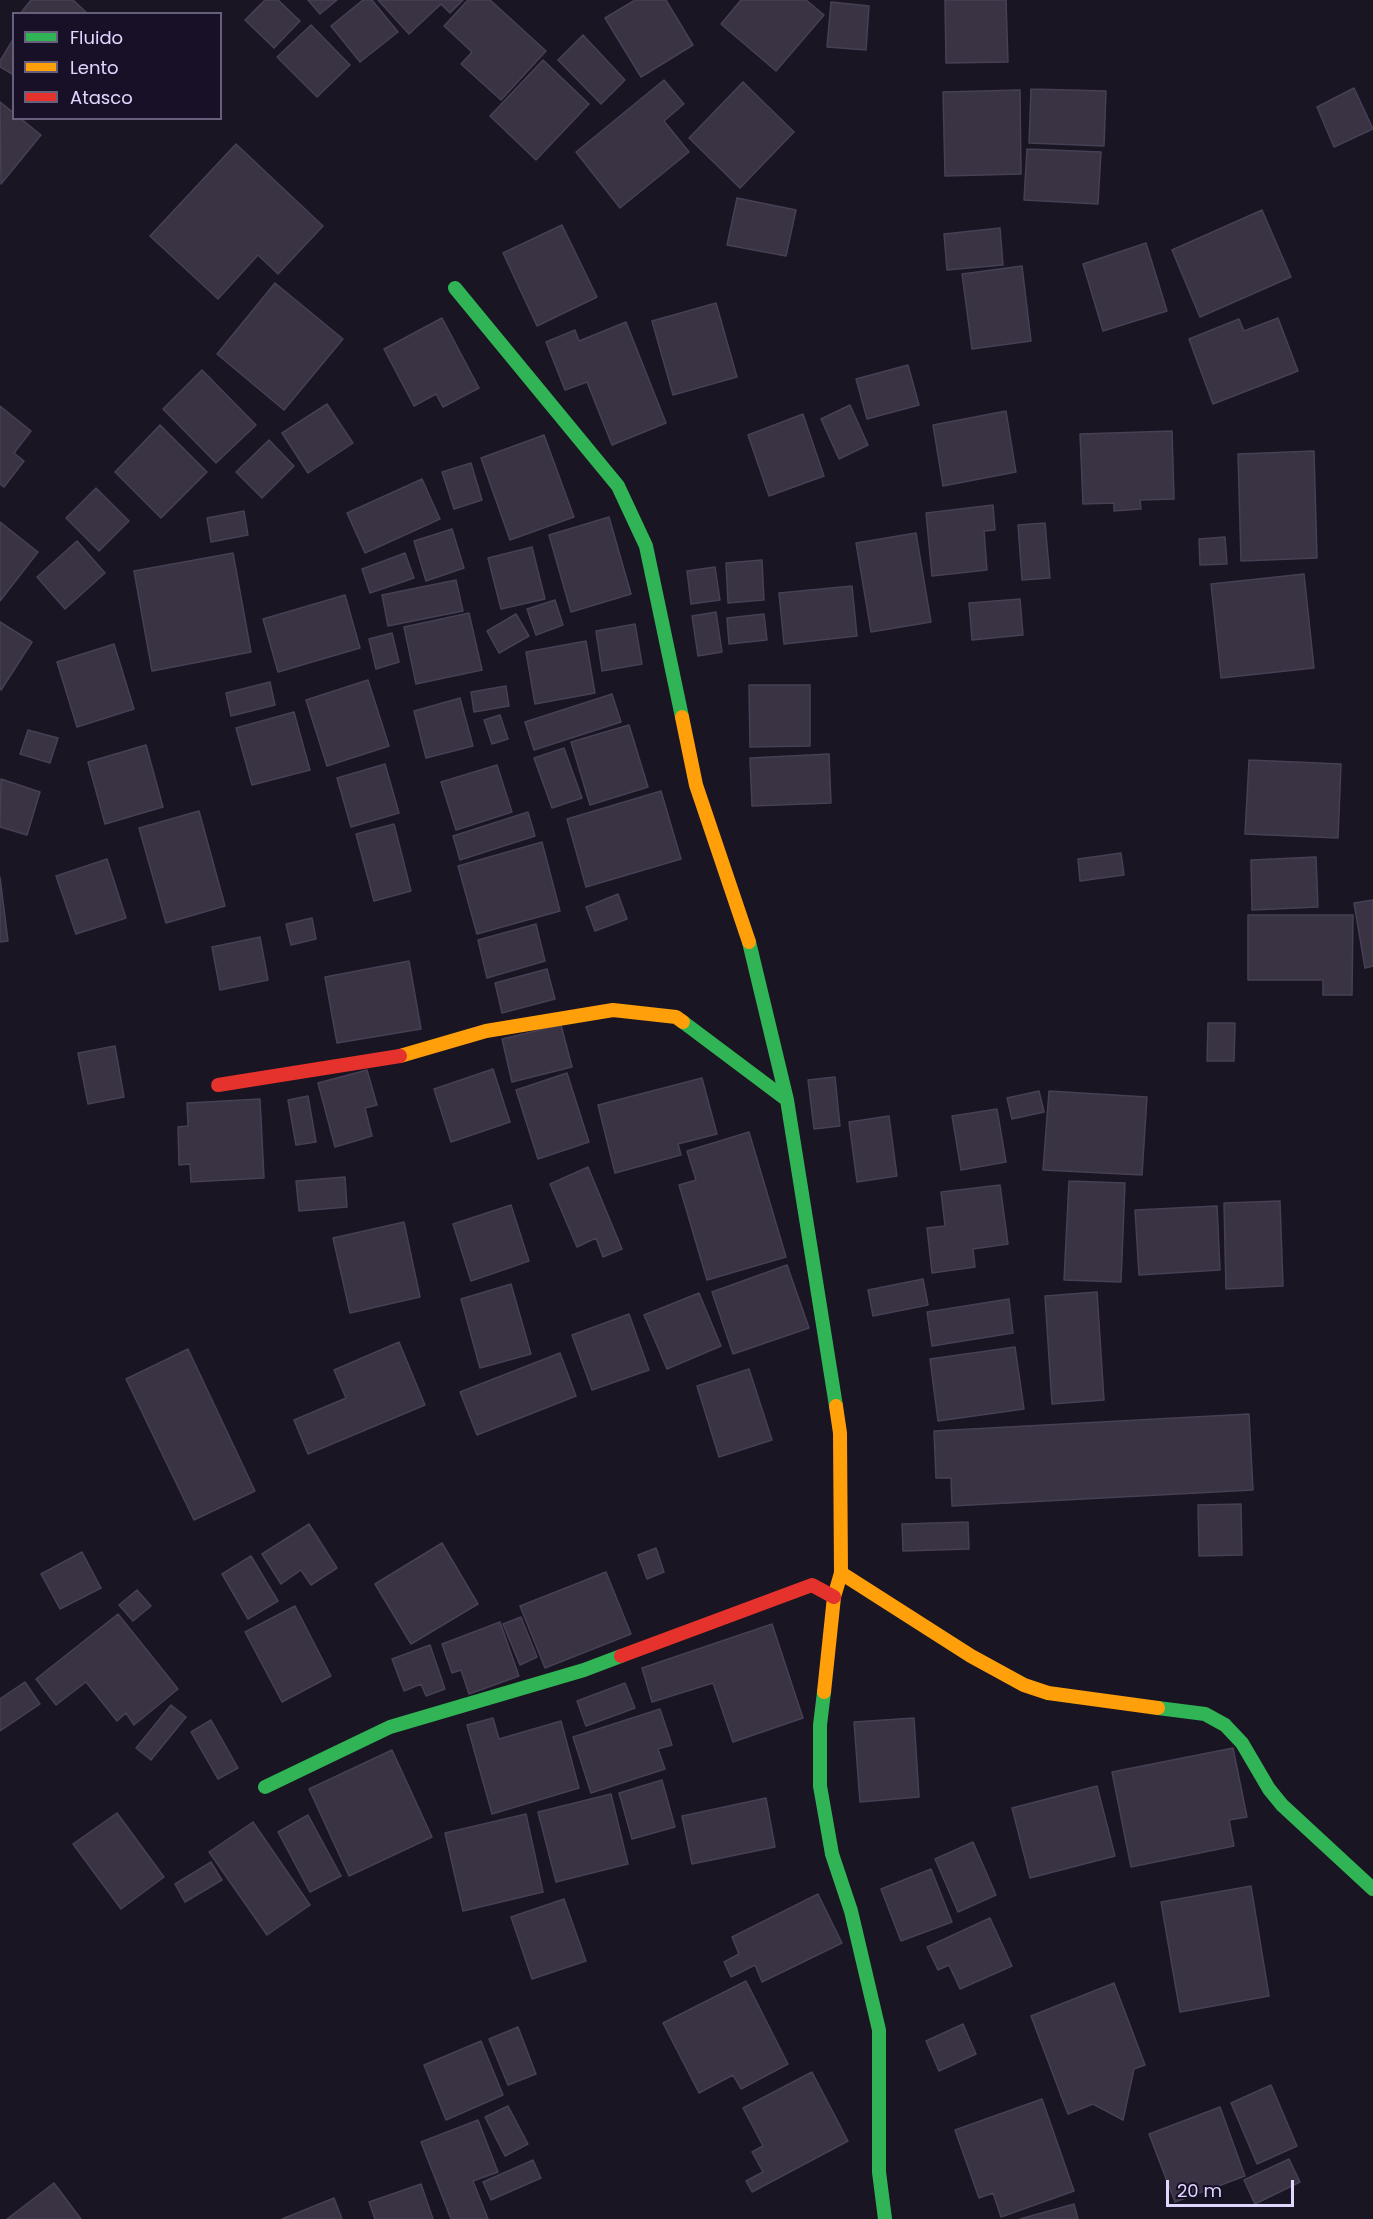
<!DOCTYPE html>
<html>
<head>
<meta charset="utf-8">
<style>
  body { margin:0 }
  #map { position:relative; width:1373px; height:2219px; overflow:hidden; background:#191522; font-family:Poppins,sans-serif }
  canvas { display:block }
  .legend { position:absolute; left:12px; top:12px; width:210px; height:108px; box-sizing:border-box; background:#171027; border:2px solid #685f7d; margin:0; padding:8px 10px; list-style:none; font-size:18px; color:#e1d6ff }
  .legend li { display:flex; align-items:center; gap:12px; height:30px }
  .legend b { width:30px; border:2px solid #685f7d }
  .scale { position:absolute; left:1166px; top:2180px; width:128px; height:27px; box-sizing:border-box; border:3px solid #e1d6ff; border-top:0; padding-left:8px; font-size:18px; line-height:21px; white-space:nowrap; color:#e1d6ff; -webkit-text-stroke:4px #171027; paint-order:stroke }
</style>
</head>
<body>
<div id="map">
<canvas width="1373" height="2219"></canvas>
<ul class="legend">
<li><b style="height:8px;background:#30b455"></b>Fluido</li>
<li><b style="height:8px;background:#ff9f0a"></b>Lento</li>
<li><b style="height:8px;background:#e5322d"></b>Atasco</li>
</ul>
<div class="scale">20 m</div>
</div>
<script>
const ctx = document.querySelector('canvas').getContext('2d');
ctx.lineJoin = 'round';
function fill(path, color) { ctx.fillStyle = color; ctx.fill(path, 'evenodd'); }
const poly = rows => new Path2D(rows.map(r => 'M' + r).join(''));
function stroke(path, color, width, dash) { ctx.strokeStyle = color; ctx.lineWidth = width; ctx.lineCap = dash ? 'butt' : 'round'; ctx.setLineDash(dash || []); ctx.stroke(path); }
const building = poly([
  [31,0,73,0,88,14,20,14,31,0],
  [265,0,278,0,300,21,274,48,245,20,265,0],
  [308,0,337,0,320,14,308,0],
  [363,0,372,0,398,32,360,62,331,26,363,0],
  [378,0,463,0,450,13,441,4,409,34,378,0],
  [468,0,490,0,546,51,501,100,461,64,472,52,444,26,468,0],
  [635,0,666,0,693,45,641,77,605,18,635,0],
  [741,0,806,0,824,15,776,71,721,24,741,0],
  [945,0,1006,0,1008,62,946,63,945,0],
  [831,2,869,6,866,50,827,47,831,2],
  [311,25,350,65,317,97,277,57,311,25],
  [583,35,625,80,601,104,558,60,583,35],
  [14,38,14,75,0,67,0,61,14,38],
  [543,60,589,104,536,160,490,116,543,60],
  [664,80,684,104,664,121,689,152,620,208,576,152,664,80],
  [743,82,794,132,740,188,689,138,743,82],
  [1354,88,1373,129,1334,147,1317,107,1354,88],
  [1031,89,1106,91,1104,146,1029,143,1031,89],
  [1020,90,1021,174,945,176,943,92,1020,90],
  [0,102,14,113,14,118,20,118,41,135,1,184,0,102],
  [236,144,323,226,278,274,258,255,218,299,150,236,236,144],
  [1027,149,1101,152,1098,204,1024,200,1027,149],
  [737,198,796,210,786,256,727,245,737,198],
  [1262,210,1291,277,1200,317,1172,250,1262,210],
  [562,225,597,297,537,326,503,253,562,225],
  [1000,228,1003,265,947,270,944,234,1000,228],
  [1146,243,1167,311,1103,331,1083,264,1146,243],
  [1022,266,1031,341,972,349,962,274,1022,266],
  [275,283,343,339,284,410,217,354,275,283],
  [716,303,737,377,673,395,652,321,716,303],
  [442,318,479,388,443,407,436,394,414,406,384,349,442,318],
  [1278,318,1298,371,1213,404,1189,339,1239,319,1244,331,1278,318],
  [626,322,666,423,612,445,587,382,565,390,546,342,575,330,579,341,626,322],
  [908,365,919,405,867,419,856,379,908,365],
  [202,370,256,425,216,463,163,409,202,370],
  [327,404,353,443,308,473,282,433,327,404],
  [850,405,868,445,839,459,821,419,850,405],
  [0,406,31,431,14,453,24,461,4,487,0,484,0,406],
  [1006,411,1016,472,943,486,933,425,1006,411],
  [803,414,824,476,769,496,748,435,803,414],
  [160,425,207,472,161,518,115,472,160,425],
  [1172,431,1174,499,1140,500,1141,509,1114,511,1114,503,1083,504,1080,434,1172,431],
  [544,435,574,517,510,540,481,458,544,435],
  [269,440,294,466,262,498,236,472,269,440],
  [1314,451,1317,558,1241,561,1238,454,1314,451],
  [471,463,482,500,454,509,442,472,471,463],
  [422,479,440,519,365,553,347,513,422,479],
  [96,488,129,521,99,551,66,518,96,488],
  [993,505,995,530,984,531,987,570,932,576,926,513,993,505],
  [244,511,248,535,211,542,207,518,244,511],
  [609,517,631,594,571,612,549,535,609,517],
  [0,522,38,552,0,601,0,522],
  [1045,523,1050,578,1022,580,1018,525,1045,523],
  [452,529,464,568,426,581,414,541,452,529],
  [916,533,931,622,871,632,856,543,916,533],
  [1225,537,1227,564,1200,565,1199,539,1225,537],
  [77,541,105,573,65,609,37,577,77,541],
  [532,547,545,599,501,609,488,558,532,547],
  [233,553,251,652,152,671,134,571,233,553],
  [405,553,414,578,370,593,362,569,405,553],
  [762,560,764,600,728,603,726,563,762,560],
  [715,567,720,600,691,604,687,571,715,567],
  [1304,574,1314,668,1221,678,1211,584,1304,574],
  [456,580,463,611,388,626,382,595,456,580],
  [852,586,857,636,784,644,779,593,852,586],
  [345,595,360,648,278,672,263,619,345,595],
  [1020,599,1023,635,972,640,969,603,1020,599],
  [555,600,563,625,536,635,527,609,555,600],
  [716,612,722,652,698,656,692,616,716,612],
  [469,613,482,670,416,684,404,627,469,613],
  [516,614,529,636,499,653,487,631,516,614],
  [764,614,767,640,729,644,727,618,764,614],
  [0,622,32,642,1,690,0,689,0,622],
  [635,624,642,664,602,671,596,631,635,624],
  [392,633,399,662,376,669,369,639,392,633],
  [586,641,595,693,535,704,526,652,586,641],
  [114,644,134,709,77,727,57,662,114,644],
  [368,680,389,746,327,766,306,700,368,680],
  [270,682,275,705,231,716,226,693,270,682],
  [749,685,810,685,810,746,750,747,749,685],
  [506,686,509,706,474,712,471,692,506,686],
  [612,694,621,722,534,750,525,722,612,694],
  [460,698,473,746,426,758,414,711,460,698],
  [294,712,310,770,252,785,236,728,294,712],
  [500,715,508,739,492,744,484,720,500,715],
  [629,725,648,787,590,805,571,742,629,725],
  [28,730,58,738,50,763,20,754,28,730],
  [146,745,163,807,105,824,88,762,146,745],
  [564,748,582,798,552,808,534,758,564,748],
  [829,754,831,803,752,806,750,758,829,754],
  [1249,760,1341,764,1338,838,1245,834,1249,760],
  [385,764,399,813,351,827,337,778,385,764],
  [497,765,512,812,456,830,441,782,497,765],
  [1,779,40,792,27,835,0,827,1,779],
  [661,791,681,859,586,887,567,819,661,791],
  [199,811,225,906,166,923,139,828,199,811],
  [528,812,535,836,460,860,453,836,528,812],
  [394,824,411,891,374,901,356,834,394,824],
  [542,842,560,911,477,934,458,866,542,842],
  [1121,853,1124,875,1080,881,1078,859,1121,853],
  [1316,857,1318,907,1252,910,1251,860,1316,857],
  [107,859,126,918,76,934,56,876,107,859],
  [0,877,8,941,0,942,0,877],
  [618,894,627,919,595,931,586,907,618,894],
  [1373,900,1373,966,1365,968,1354,903,1373,900],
  [1248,915,1353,915,1352,995,1323,995,1323,980,1248,980,1248,915],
  [312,918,316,939,291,945,286,924,312,918],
  [536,924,545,961,487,978,478,940,536,924],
  [260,937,268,980,220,990,212,947,260,937],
  [409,961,421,1029,337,1043,325,977,409,961],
  [547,969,555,999,502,1013,495,983,547,969],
  [1208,1023,1235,1023,1234,1061,1207,1061,1208,1023],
  [561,1025,572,1067,512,1082,502,1039,561,1025],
  [115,1046,124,1097,88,1104,78,1053,115,1046],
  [493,1069,510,1122,451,1142,434,1089,493,1069],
  [367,1070,377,1105,365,1108,372,1136,335,1147,318,1083,367,1070],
  [567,1073,589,1142,538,1159,516,1090,567,1073],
  [835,1077,840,1126,814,1129,808,1080,835,1077],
  [702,1078,717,1134,678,1144,681,1155,615,1173,598,1105,702,1078],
  [1039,1091,1044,1112,1012,1119,1007,1098,1039,1091],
  [1049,1091,1147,1097,1142,1175,1043,1170,1049,1091],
  [308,1096,316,1142,296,1145,288,1100,308,1096],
  [260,1099,264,1178,191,1182,190,1164,179,1165,178,1127,188,1126,187,1103,260,1099],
  [997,1109,1006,1162,961,1170,952,1116,997,1109],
  [889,1116,897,1176,857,1182,849,1122,889,1116],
  [749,1132,786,1257,707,1280,679,1185,696,1180,687,1151,749,1132],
  [588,1167,622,1249,603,1257,596,1238,577,1247,550,1184,588,1167],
  [345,1177,347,1207,299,1211,296,1181,345,1177],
  [1069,1181,1125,1183,1121,1282,1064,1280,1069,1181],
  [1000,1185,1008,1244,973,1249,975,1267,932,1273,927,1228,945,1226,941,1192,1000,1185],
  [1280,1201,1283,1286,1226,1289,1224,1203,1280,1201],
  [511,1205,529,1261,471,1281,453,1224,511,1205],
  [1217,1206,1220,1270,1139,1275,1135,1210,1217,1206],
  [404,1222,420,1297,350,1313,333,1238,404,1222],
  [787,1265,809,1328,733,1354,712,1292,787,1265],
  [923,1279,928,1305,873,1316,868,1290,923,1279],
  [511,1284,531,1354,480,1368,461,1299,511,1284],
  [1097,1292,1104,1400,1052,1404,1045,1296,1097,1292],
  [699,1293,721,1346,667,1369,644,1315,699,1293],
  [1009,1299,1013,1333,932,1346,927,1312,1009,1299],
  [629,1314,649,1370,592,1390,572,1335,629,1314],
  [399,1342,425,1405,308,1454,294,1420,346,1398,334,1370,399,1342],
  [1015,1347,1024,1409,938,1421,930,1359,1015,1347],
  [188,1349,255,1491,194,1520,126,1379,188,1349],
  [560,1353,576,1396,477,1435,460,1392,560,1353],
  [749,1369,772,1440,719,1457,697,1386,749,1369],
  [1249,1414,1253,1490,952,1506,951,1478,936,1478,934,1431,1249,1414],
  [1241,1504,1242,1555,1199,1556,1198,1505,1241,1504],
  [968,1522,969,1549,903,1551,902,1524,968,1522],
  [309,1524,337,1568,311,1585,301,1570,281,1584,262,1554,309,1524],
  [442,1543,478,1604,411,1644,375,1584,442,1543],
  [656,1548,664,1572,647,1579,638,1555,656,1548],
  [82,1552,101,1588,60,1609,41,1574,82,1552],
  [251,1556,278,1601,248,1619,222,1574,251,1556],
  [606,1572,631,1634,545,1668,520,1606,606,1572],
  [137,1590,151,1606,133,1621,119,1605,137,1590],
  [295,1606,331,1676,282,1702,245,1632,295,1606],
  [118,1614,178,1689,134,1725,126,1713,117,1721,86,1682,56,1705,36,1679,118,1614],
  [521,1617,537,1657,520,1665,503,1624,521,1617],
  [500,1622,519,1676,469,1694,461,1670,452,1673,442,1644,500,1622],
  [772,1624,803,1718,733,1742,713,1683,652,1702,642,1668,772,1624],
  [430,1645,445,1689,426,1696,421,1684,404,1691,392,1659,430,1645],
  [25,1682,40,1704,0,1731,0,1699,25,1682],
  [625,1683,635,1708,586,1726,577,1701,625,1683],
  [171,1705,186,1717,151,1760,136,1748,171,1705],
  [660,1709,672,1745,658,1749,665,1769,591,1793,573,1737,660,1709],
  [493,1718,499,1739,561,1721,579,1788,492,1814,467,1725,493,1718],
  [914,1718,919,1797,860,1802,854,1722,914,1718],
  [211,1720,238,1768,218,1779,191,1732,211,1720],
  [1233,1748,1247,1817,1229,1820,1234,1846,1131,1867,1112,1772,1233,1748],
  [392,1750,432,1837,349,1876,309,1789,392,1750],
  [662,1780,675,1827,632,1839,619,1793,662,1780],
  [1097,1786,1115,1856,1030,1878,1012,1808,1097,1786],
  [611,1794,628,1864,556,1882,538,1812,611,1794],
  [766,1798,775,1847,692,1864,682,1816,766,1798],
  [117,1813,164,1877,121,1909,73,1844,117,1813],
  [526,1814,543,1892,463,1911,445,1833,526,1814],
  [308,1815,341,1876,310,1892,278,1832,308,1815],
  [253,1822,310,1905,267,1935,209,1852,253,1822],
  [973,1842,996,1895,958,1912,935,1859,973,1842],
  [211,1862,222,1880,185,1902,175,1884,211,1862],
  [931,1869,952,1922,901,1941,881,1889,931,1869],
  [1251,1886,1269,1996,1180,2012,1161,1902,1251,1886],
  [818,1894,842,1943,762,1982,755,1965,731,1977,724,1962,739,1954,732,1937,818,1894],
  [564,1899,586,1961,532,1979,511,1917,564,1899],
  [990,1918,1012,1966,960,1989,949,1965,938,1970,927,1947,990,1918],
  [746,1981,788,2064,741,2089,733,2075,699,2093,663,2023,746,1981],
  [1114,1983,1145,2065,1134,2069,1123,2120,1093,2104,1068,2114,1031,2016,1114,1983],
  [963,2024,976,2054,939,2071,926,2041,963,2024],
  [518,2027,536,2074,508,2085,489,2039,518,2027],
  [481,2041,503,2095,446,2120,424,2065,481,2041],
  [812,2072,848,2141,752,2192,746,2181,763,2172,752,2152,763,2146,743,2108,812,2072],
  [1271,2085,1297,2146,1257,2164,1231,2103,1271,2085],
  [1042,2099,1074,2191,1001,2217,993,2193,979,2198,955,2130,1042,2099],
  [508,2106,528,2144,505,2156,485,2117,508,2106],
  [1220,2107,1245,2176,1175,2202,1149,2134,1220,2107],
  [478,2120,498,2172,473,2181,488,2219,451,2219,421,2142,478,2120],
  [1289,2159,1300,2182,1255,2204,1244,2180,1289,2159],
  [533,2160,541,2178,491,2200,483,2182,533,2160],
  [54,2183,81,2219,7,2219,54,2183],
  [421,2184,433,2219,375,2219,369,2202,421,2184],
  [334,2198,342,2219,282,2219,334,2198],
  [1074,2204,1078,2219,1020,2219,1074,2204]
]);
const fast = poly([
  [455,288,618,486,646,546,682,717],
  [749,942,787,1100,836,1406],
  [683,1022,787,1100],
  [824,1692,820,1725,820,1786,832,1854,851,1911,879,2030,879,2172,885,2219],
  [1158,1708,1205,1714,1225,1725,1242,1743,1269,1789,1282,1805,1373,1889],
  [265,1787,390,1727,584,1670,621,1656]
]);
const slow = poly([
  [682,717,696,785,749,942],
  [400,1056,486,1031,613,1010,676,1017,683,1022],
  [841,1573,971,1656,1024,1685,1048,1693,1158,1708],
  [824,1692,834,1597,841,1573,840,1433,836,1406]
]);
const jam = poly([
  [218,1085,400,1056],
  [621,1656,812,1585,834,1597]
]);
fill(building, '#393344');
stroke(building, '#474055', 1.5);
stroke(fast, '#30b455', 14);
stroke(slow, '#ff9f0a', 14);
stroke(jam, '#e5322d', 14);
</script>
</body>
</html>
